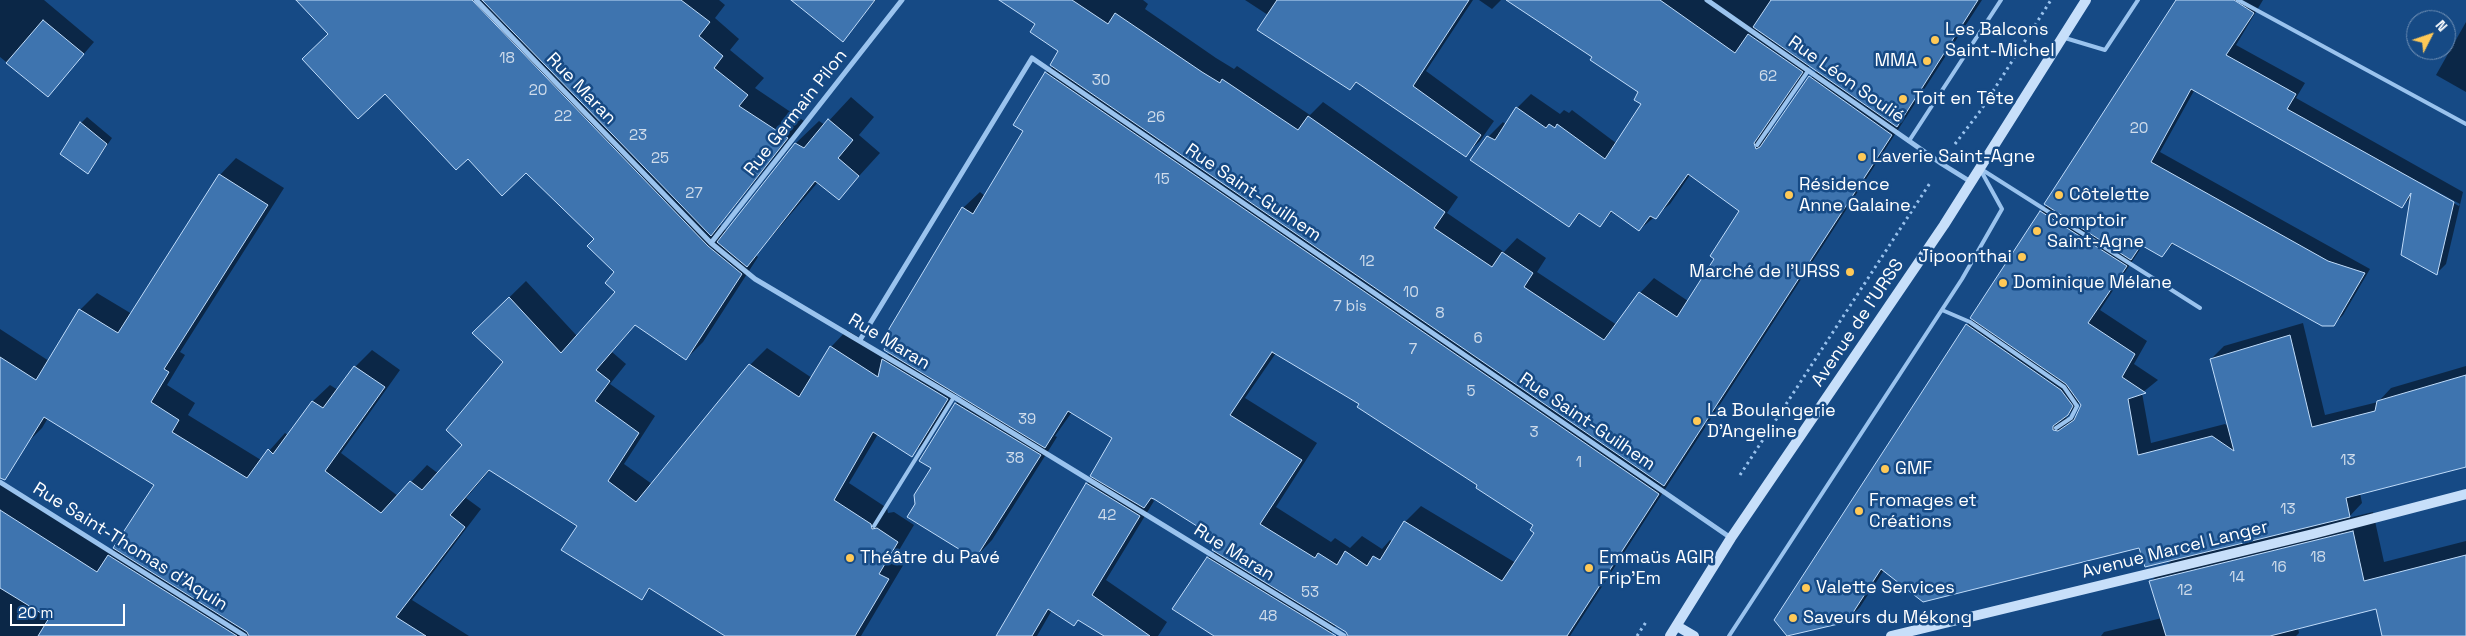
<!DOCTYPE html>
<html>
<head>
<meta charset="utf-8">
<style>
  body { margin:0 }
  #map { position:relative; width:2466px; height:636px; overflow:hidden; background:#164a85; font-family:"Space Grotesk",sans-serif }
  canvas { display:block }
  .north { position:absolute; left:2406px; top:10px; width:50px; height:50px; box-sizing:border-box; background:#164a85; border:1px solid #7392b6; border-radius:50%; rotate:49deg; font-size:14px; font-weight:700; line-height:20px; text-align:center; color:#fff }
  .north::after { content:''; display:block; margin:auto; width:18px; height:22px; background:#ffc957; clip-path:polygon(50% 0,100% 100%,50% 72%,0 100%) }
  .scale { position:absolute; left:10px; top:604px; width:115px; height:22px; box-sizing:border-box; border:2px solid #fff; border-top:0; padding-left:6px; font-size:15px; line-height:18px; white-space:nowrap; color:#fff; -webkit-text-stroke:4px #164a85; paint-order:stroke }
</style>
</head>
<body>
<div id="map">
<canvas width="2466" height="636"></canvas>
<div class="north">N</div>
<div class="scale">20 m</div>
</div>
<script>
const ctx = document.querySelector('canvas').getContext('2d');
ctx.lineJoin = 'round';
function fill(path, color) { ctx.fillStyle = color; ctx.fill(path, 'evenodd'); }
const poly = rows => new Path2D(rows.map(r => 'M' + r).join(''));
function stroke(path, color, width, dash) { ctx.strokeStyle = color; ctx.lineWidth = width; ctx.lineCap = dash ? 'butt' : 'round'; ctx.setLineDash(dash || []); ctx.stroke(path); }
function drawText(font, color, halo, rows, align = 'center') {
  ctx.font = font + ' "Space Grotesk",sans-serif'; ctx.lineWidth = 5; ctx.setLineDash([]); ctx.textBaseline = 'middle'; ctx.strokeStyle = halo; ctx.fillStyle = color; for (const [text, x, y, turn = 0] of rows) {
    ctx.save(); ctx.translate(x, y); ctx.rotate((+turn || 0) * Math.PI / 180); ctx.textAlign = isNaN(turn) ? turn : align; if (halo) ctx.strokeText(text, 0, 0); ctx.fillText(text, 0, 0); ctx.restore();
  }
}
const shadow = poly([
  [0,0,44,0,94,42,48,96,0,57],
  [310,0,719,0,725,5,715,18,739,39,730,50,764,78,755,88,804,121,720,225,727,231,796,143,819,121,825,125,851,97,874,117,859,135,880,153,839,198,818,182,756,255,758,257,703,342,686,359,636,324,612,352,626,364,610,384,655,416,624,464,652,484,750,365,767,348,812,378,831,347,847,330,887,355,890,353,963,208,980,192,985,196,1024,130,1046,73,1053,66,1060,51,1037,23,1002,0,1143,0,1148,4,1145,9,1216,58,1234,69,1237,66,1310,115,1323,102,1458,197,1447,213,1504,252,1517,238,1546,258,1537,272,1617,325,1640,293,1654,278,1688,301,1716,259,1741,211,1690,175,1670,204,1639,230,1613,211,1600,225,1581,213,1569,225,1472,160,1488,137,1503,122,1506,125,1517,108,1531,94,1560,114,1564,110,1569,113,1572,110,1616,143,1642,103,1640,92,1594,57,1508,0,1982,0,1570,636,1380,636,1338,622,1330,636,1216,636,1208,558,1216,551,1221,539,1153,497,1152,499,1154,501,1106,580,1167,622,1158,636,1107,636,1079,619,1074,624,1052,610,1037,636,997,636,1087,484,1094,476,1114,438,1072,412,1055,436,1057,437,992,540,975,558,932,468,921,460,956,403,963,397,957,393,929,438,912,455,878,434,849,483,887,508,888,513,894,512,914,525,895,557,905,562,861,636,727,636,651,588,641,598,579,526,490,470,466,498,481,509,412,600,469,636,0,636,0,484,111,553,155,485,48,418,42,428,25,445,0,429,0,329,49,361,80,310,97,293,132,314,220,175,236,158,284,188,180,352,185,355,167,385,195,403,188,415,261,460,285,433,288,435,313,401,330,385,338,390,355,367,372,350,400,370,341,453,398,496,427,465,439,474,464,445,504,362,473,333,526,281,577,336,616,292,616,272,596,239,526,171,468,157,330,33],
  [1810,65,1817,70,1768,134,1768,128],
  [1276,353,1360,404,1535,525,1536,533,1516,563,1421,506,1405,522,1393,542,1390,540,1382,549,1362,536,1350,548,1335,538,1331,542,1276,507,1317,443,1245,398],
  [811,0,876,0,843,40],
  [1245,0,1473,0,1426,71,1494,121,1480,141,1465,155,1357,82,1350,89,1268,15],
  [1479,0,1501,0,1492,9],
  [2178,0,2263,0,2236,45,2305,83,2296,98,2463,192,2446,264,2436,274,2412,197,2402,206,2195,89,2160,152,2370,269,2343,315,2333,325,2174,243,2161,256,2143,245,2100,310,2147,341,2134,364,2158,380,2142,393,2151,443,2225,424,2229,427,2211,359,2224,346,2303,323,2325,415,2378,402,2391,388,2466,366,2466,466,2360,493,2362,503,2348,518,2373,512,2384,562,2466,541,2466,636,2383,636,2377,608,2298,628,2299,633,2296,636,2101,636,2104,632,2162,618,2151,581,2172,560,2140,546,1884,570,1860,607,1846,621,1967,325,1973,319],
  [2420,182,2460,204,2459,206,2420,185],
  [2080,402,2082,405,2078,415,2072,419,2066,418],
  [2466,22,2466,92,2436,75],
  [87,117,112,138,88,173,81,123]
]);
const building = poly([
  [296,0,472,0,708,246,742,274,686,360,635,325,596,370,610,381,595,401,639,433,608,481,636,502,749,364,799,397,830,346,878,377,882,359,948,399,912,457,873,432,834,500,871,524,872,529,877,528,898,542,879,574,889,579,855,636,725,636,649,588,642,600,561,550,577,526,489,470,450,515,465,527,396,617,426,636,249,636,247,632,113,548,154,485,44,417,5,480,0,478,0,357,36,380,79,309,118,333,219,174,268,205,164,369,169,372,151,402,179,420,172,432,247,478,268,449,273,454,312,401,323,408,354,366,385,387,325,471,381,513,410,481,422,490,462,445,446,430,503,362,472,333,509,297,561,353,615,292,605,283,614,272,587,246,594,239,526,173,502,196,468,159,456,170,385,94,358,119,302,59,328,34,296,0],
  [482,0,681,0,710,22,699,36,723,56,714,68,748,95,739,106,788,138,711,236,482,0],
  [791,0,875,0,843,42,791,0],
  [999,0,1072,0,1108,24,1115,13,1202,72,1220,83,1222,79,1298,130,1308,116,1445,212,1434,228,1492,267,1502,252,1533,273,1524,287,1604,340,1639,292,1677,317,1714,259,1710,256,1739,211,1688,174,1656,219,1650,216,1639,231,1611,211,1600,227,1579,213,1569,227,1470,160,1487,136,1495,140,1516,107,1546,128,1549,124,1555,128,1557,124,1605,159,1641,104,1634,100,1638,92,1590,60,1592,57,1506,0,1660,0,1735,53,1748,34,1803,72,1754,143,1756,149,1760,147,1809,76,1892,135,1664,486,1050,65,1058,51,1030,32,1035,24,999,0],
  [1277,0,1469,0,1413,86,1481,135,1466,157,1356,82,1350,90,1257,30,1277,0],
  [1771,0,1978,0,1897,127,1753,27,1771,0],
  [2176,0,2234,0,2254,13,2226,55,2296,94,2287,109,2454,202,2437,275,2401,255,2411,193,2402,208,2191,89,2151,162,2328,261,2365,273,2334,326,2322,326,2172,243,2162,257,2141,245,2131,260,2044,204,2176,0],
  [43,20,84,54,48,97,6,63,43,20],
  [1045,72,1659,494,1567,636,1348,636,1346,632,1212,550,1219,540,1154,499,1151,498,1144,508,1090,476,1112,438,1068,411,1045,448,884,350,889,329,962,207,973,214,1023,131,1013,125,1045,72],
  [1272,352,1359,404,1357,407,1477,485,1476,488,1533,525,1530,530,1534,533,1502,581,1404,521,1380,560,1373,556,1367,566,1345,551,1337,565,1318,553,1315,558,1260,524,1302,460,1230,415,1272,352],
  [828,119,853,140,838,158,859,176,839,200,815,181,747,267,717,242,795,143,804,148,828,119],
  [80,122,107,144,88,174,60,154,80,122],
  [2040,211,2127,266,2088,323,2135,354,2122,377,2146,393,2128,399,2138,455,2212,436,2234,451,2210,359,2290,335,2312,427,2375,411,2377,401,2466,375,2466,467,2346,498,2350,517,2145,567,2139,548,1923,602,1881,569,1847,622,1787,636,1774,620,1966,324,2061,390,2073,406,2068,415,2053,426,2053,430,2058,431,2074,420,2081,405,2066,384,1970,318,2040,211],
  [955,403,1041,455,975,559,907,517,915,504,914,495,931,468,919,461,955,403],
  [1086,483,1140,516,1092,595,1150,636,1104,636,1078,620,1074,626,1048,609,1032,636,996,636,1086,483],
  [0,510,97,572,108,555,237,636,38,636,49,618,0,588,0,510],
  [2353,531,2364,581,2466,555,2466,636,2382,636,2376,609,2270,636,2166,636,2149,581,2353,531],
  [1207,557,1336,636,1214,636,1172,609,1207,557]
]);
const path = poly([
  [1955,144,1981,110,2051,0],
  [1740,475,1930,183],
  [1637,636,1646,622]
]);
const lane = poly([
  [2238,0,2466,124],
  [2065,38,2105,50,2138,0],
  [1909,141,2001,0],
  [1757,145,1808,71],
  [1981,169,2200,308],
  [1942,310,1970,322,2064,387,2077,406,2071,418,2056,428],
  [874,526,954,397],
  [1729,636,1962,279,2002,209,1980,169]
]);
const street = poly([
  [476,0,711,243,755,279,954,397,1344,636],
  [1707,0,1942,164,1971,182],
  [711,243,902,0],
  [860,340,1032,58,1731,538],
  [0,482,245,636]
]);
const secondary = poly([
  [1677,626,1694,636],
  [1670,636,1731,538,1944,225,2086,0],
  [1891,636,2313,534,2466,494]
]);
const markers = [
  [1935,40,5,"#ffc957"],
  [1927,61,5,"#ffc957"],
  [1903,99,5,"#ffc957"],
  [1862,157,5,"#ffc957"],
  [1789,195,5,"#ffc957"],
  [2059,195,5,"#ffc957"],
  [2037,231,5,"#ffc957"],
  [2022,257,5,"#ffc957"],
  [1850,272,5,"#ffc957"],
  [2003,283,5,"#ffc957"],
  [1697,421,5,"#ffc957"],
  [1885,469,5,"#ffc957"],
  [1859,511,5,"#ffc957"],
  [850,558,5,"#ffc957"],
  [1589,568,5,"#ffc957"],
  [1806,588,5,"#ffc957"],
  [1793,618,5,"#ffc957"]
];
const numberNames = [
  ["18",507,59],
  ["62",1768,77],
  ["30",1101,81],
  ["20",538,91],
  ["22",563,117],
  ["26",1156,118],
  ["20",2139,129],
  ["23",638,136],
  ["25",660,159],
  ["15",1162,180],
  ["27",694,194],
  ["12",1367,262],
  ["10",1411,293],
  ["7 bis",1350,307],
  ["8",1440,314],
  ["6",1478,339],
  ["7",1413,350],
  ["5",1471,392],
  ["39",1027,420],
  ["3",1534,433],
  ["38",1015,459],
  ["13",2348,461],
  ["1",1579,463],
  ["13",2288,510],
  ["42",1107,516],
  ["18",2318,558],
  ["16",2279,568],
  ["14",2237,578],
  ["12",2185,591],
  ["53",1310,593],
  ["48",1268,617]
];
const poiNames = [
  ["Les Balcons",1945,30],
  ["Saint-Michel",1945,51],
  ["MMA",1917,61,"right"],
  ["Toit en Tête",1913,99],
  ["Laverie Saint-Agne",1872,157],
  ["Résidence",1799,185],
  ["Anne Galaine",1799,206],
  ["Côtelette",2069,195],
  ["Comptoir",2047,221],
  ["Saint-Agne",2047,242],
  ["Jipoonthai",2012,257,"right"],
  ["Marché de l'URSS",1840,272,"right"],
  ["Dominique Mélane",2013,283],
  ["La Boulangerie",1707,411],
  ["D'Angeline",1707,432],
  ["GMF",1895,469],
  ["Fromages et",1869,501],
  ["Créations",1869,522],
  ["Théâtre du Pavé",860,558],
  ["Emmaüs AGIR",1599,558],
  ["Frip'Em",1599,579],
  ["Valette Services",1816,588],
  ["Saveurs du Mékong",1803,618]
];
const streetNames = [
  ["Rue Léon Soulié",1846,80,35],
  ["Rue Maran",581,89,46],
  ["Rue Germain Pilon",796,113,-52],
  ["Rue Saint-Guilhem",1253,193,34],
  ["Avenue de l'URSS",1858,323,-56],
  ["Rue Maran",889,342,31],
  ["Rue Saint-Guilhem",1587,422,34],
  ["Rue Saint-Thomas d'Aquin",130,547,32],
  ["Avenue Marcel Langer",2175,550,-14],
  ["Rue Maran",1234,553,32]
];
fill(shadow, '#0007');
fill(building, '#3e74af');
stroke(building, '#c0dcfa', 1);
stroke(path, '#9ac3ee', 3, [2.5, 4]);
stroke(lane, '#9ac3ee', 4);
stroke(street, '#9ac3ee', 5);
stroke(secondary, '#c7dffa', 10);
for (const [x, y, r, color] of markers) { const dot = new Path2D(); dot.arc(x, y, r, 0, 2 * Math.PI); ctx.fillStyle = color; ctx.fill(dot); stroke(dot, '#164a85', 2); }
drawText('15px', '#cfdceb', null, numberNames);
drawText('18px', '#fff', '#164a85', poiNames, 'left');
drawText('18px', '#fff', '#164a85', streetNames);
</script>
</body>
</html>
